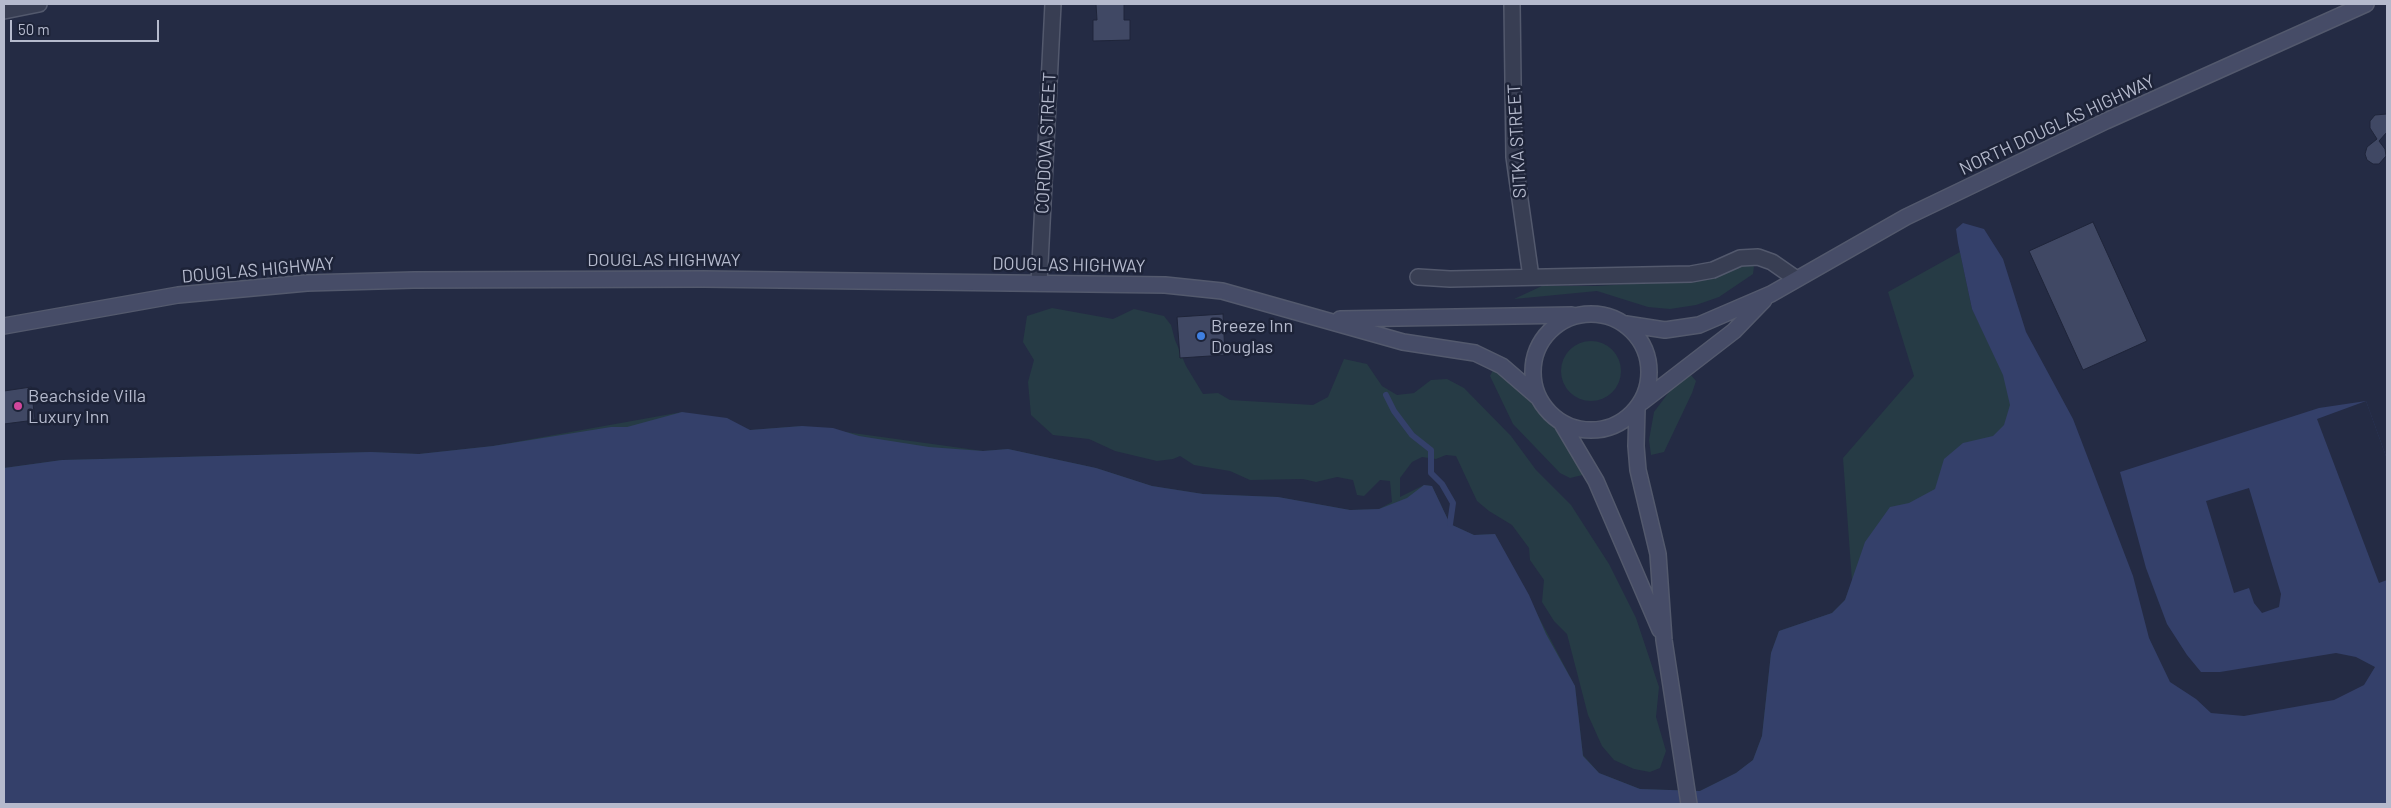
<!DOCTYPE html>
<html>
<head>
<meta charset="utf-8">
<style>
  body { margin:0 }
  #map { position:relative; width:2391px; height:808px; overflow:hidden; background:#242b44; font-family:Barlow,sans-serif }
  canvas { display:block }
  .frame { position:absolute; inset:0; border:5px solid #b5bacd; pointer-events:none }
  .scale { position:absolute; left:10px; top:20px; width:149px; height:22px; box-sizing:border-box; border:2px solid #b5bacd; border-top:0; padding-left:6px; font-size:15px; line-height:18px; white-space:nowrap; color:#b5bacd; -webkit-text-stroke:4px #1d2338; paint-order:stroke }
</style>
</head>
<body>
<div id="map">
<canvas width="2391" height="808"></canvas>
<div class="frame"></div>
<div class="scale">50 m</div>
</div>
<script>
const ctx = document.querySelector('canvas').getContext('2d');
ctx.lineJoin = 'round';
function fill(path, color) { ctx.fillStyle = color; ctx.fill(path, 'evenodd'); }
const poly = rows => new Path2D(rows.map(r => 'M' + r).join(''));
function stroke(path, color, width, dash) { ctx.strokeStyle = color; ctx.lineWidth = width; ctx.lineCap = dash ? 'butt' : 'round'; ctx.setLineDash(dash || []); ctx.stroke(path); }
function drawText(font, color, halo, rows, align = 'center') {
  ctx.font = font + ' Barlow,sans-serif'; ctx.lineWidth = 5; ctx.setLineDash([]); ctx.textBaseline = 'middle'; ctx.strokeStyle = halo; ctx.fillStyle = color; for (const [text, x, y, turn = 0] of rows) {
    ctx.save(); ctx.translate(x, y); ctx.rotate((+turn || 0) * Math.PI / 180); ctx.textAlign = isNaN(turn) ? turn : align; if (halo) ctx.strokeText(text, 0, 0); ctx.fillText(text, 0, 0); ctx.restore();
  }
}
const green = poly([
  [1960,252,1972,309,2022,409,2128,804,1324,804,4,468,62,460,371,452,419,454,493,446,682,412,750,430,802,426,983,451,1008,449,1096,468,1152,486,1203,494,1278,497,1350,510,1379,509,1392,502,1390,481,1380,480,1364,496,1357,495,1353,480,1337,477,1316,482,1303,479,1250,480,1230,471,1194,465,1180,456,1173,459,1157,461,1115,451,1089,439,1053,435,1031,415,1028,382,1034,360,1023,342,1027,316,1052,308,1113,319,1134,309,1164,316,1171,325,1175,340,1186,366,1203,394,1218,393,1230,400,1313,405,1328,397,1344,359,1367,364,1382,386,1397,395,1414,393,1431,380,1447,379,1464,388,1511,436,1536,470,1571,505,1609,564,1636,618,1659,687,1656,717,1666,751,1660,768,1650,772,1634,769,1614,760,1602,746,1588,715,1567,634,1554,621,1542,602,1544,580,1530,560,1529,548,1512,525,1489,511,1477,501,1456,456,1446,455,1436,459,1422,457,1412,462,1400,478,1400,497,1424,485,1432,486,1450,524,1474,535,1495,534,1575,686,1583,755,1599,773,1640,789,1700,791,1736,773,1753,760,1762,736,1771,653,1779,631,1832,613,1845,600,1852,581,1843,458,1914,376,1888,292],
  [1746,262,1754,266,1753,274,1719,297,1696,305,1670,309,1648,307,1597,291,1514,299,1542,286,1596,286,1712,279],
  '1561 371a30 30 0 1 1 60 0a30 30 0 1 1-60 0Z',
  [1494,368,1518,385,1535,405,1588,468,1587,474,1570,478,1560,473,1513,424,1490,376],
  [1691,375,1696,381,1692,393,1664,452,1651,455,1649,440,1654,412,1672,388]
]);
const water = poly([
  [1963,223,1984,229,2003,259,2026,332,2073,419,2133,576,2149,638,2170,682,2196,699,2211,713,2244,716,2334,700,2364,685,2375,667,2356,657,2336,653,2220,672,2201,672,2187,655,2167,624,2146,568,2120,472,2319,408,2366,401,2387,459,2387,804,4,804,4,468,62,460,371,452,419,454,493,446,611,427,627,427,682,412,727,418,750,430,802,426,833,428,859,436,929,447,983,451,1008,449,1096,468,1152,486,1203,494,1278,497,1350,510,1379,509,1407,498,1424,485,1432,486,1450,524,1474,535,1495,534,1529,595,1546,634,1575,686,1583,756,1599,773,1640,789,1700,791,1736,773,1753,760,1762,736,1771,653,1779,631,1832,613,1845,600,1865,542,1890,507,1909,503,1935,489,1944,459,1963,443,1993,436,2004,425,2010,405,2003,375,1972,309,1958,243,1956,229]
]);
const pier = poly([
  [2366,401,2387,459,2387,580,2379,583,2317,419],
  [2249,488,2281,594,2279,607,2262,613,2254,603,2249,588,2234,593,2206,501]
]);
const stream = poly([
  [1386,395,1394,411,1412,435,1431,450,1431,473,1442,484,1453,503,1450,524]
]);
const building = poly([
  [1096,4,1124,4,1124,20,1130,20,1130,40,1093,41,1093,20,1097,20,1096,4],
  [2387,114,2387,132,2379,141,2385,149,2386,156,2379,164,2373,164,2367,160,2365,154,2367,147,2377,139,2370,128,2370,121,2375,115,2387,114],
  [2093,222,2147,341,2083,370,2029,251,2093,222],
  [1223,314,1225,355,1180,358,1177,317,1223,314],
  [31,387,35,420,4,424,4,391,31,387]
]);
const street = poly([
  [1512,4,1514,157,1531,277],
  [4,11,39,4],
  [1418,277,1450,279,1691,274,1713,270,1740,258,1758,257,1772,262,1795,278],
  [1039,283,1053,4]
]);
const secondary = poly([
  '1533 372a58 58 0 1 1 116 0a58 58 0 1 1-116 0Z',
  [1340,319,1572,315],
  [1626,324,1665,330,1699,325,1771,294,1906,217,2106,121,2366,4],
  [4,326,178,295,307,283,414,280,704,279,1165,285,1222,291,1403,342,1475,353,1502,366,1539,398],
  [1642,402,1734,331,1764,300],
  [1637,409,1636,446,1638,470,1658,554,1664,640,1689,804],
  [1561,422,1596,481,1660,630]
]);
const markers = [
  [1201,336,5,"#3f7fe0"],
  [18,406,5,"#d1479c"]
];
const streetNames = [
  ["NORTH DOUGLAS HIGHWAY",2057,125,-25],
  ["SITKA STREET",1517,141,-93],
  ["CORDOVA STREET",1046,143,-87],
  ["DOUGLAS HIGHWAY",664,260],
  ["DOUGLAS HIGHWAY",1069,265,1],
  ["DOUGLAS HIGHWAY",258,270,-5]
];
const poiNames = [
  ["Breeze Inn",1211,326],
  ["Douglas",1211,347],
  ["Beachside Villa",28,396],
  ["Luxury Inn",28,417]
];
fill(green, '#263b45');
fill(water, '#34406a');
fill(pier, '#242b44');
stroke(stream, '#34406a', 6);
fill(building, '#404864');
stroke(building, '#1f253a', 1);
stroke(street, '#53596d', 18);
stroke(secondary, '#53596d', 18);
stroke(street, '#383e53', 15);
stroke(secondary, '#464c67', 15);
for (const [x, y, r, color] of markers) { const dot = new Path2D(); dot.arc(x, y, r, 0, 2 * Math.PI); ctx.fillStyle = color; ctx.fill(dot); stroke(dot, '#1d2338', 2); }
drawText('18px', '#b5bacd', '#1d2338', streetNames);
drawText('18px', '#b5bacd', '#1d2338', poiNames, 'left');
</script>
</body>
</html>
